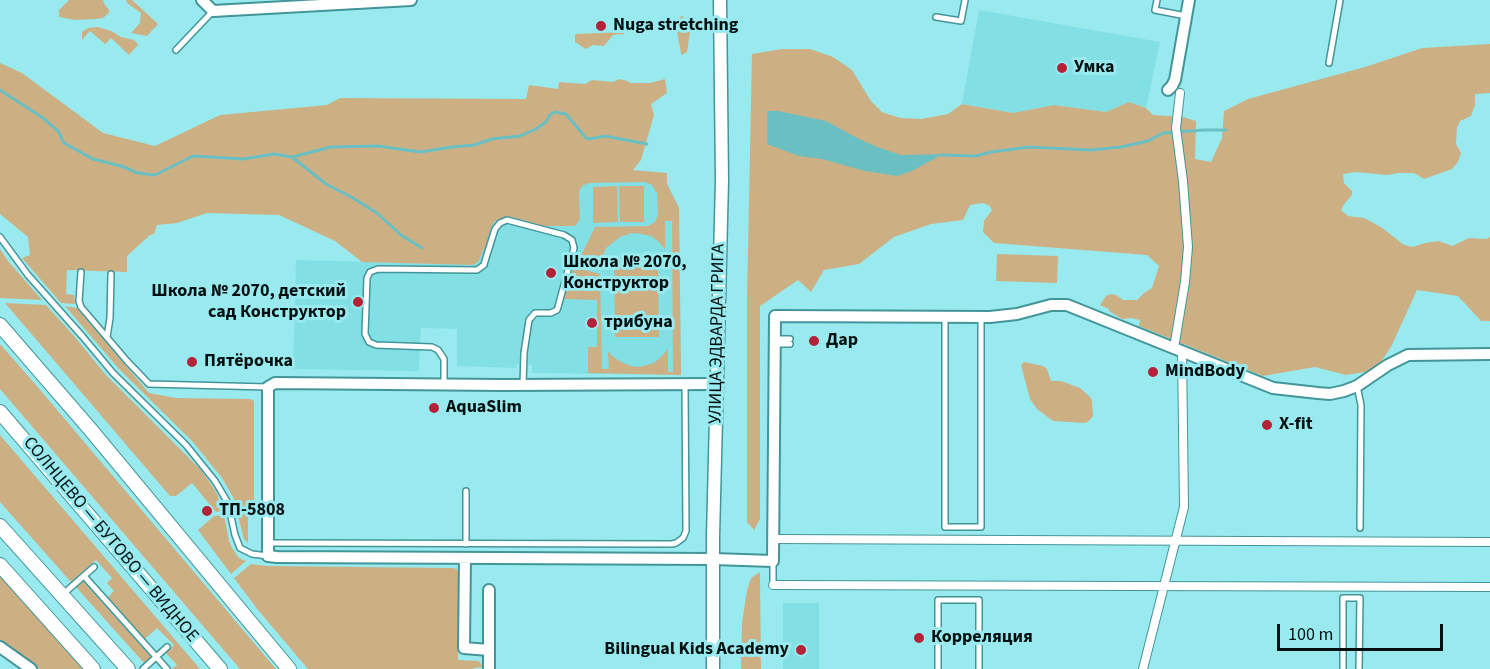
<!DOCTYPE html>
<html>
<head>
<meta charset="utf-8">
<style>
  body { margin:0 }
  #map { position:relative; width:1490px; height:669px; overflow:hidden; background:#99eaee; font-family:"Source Sans 3",sans-serif }
  canvas { display:block }
  .scale { position:absolute; left:1277px; top:624px; width:166px; height:27px; box-sizing:border-box; border:3px solid #001011; border-top:0; padding-left:8px; font-size:18px; line-height:21px; white-space:nowrap; color:#001011; -webkit-text-stroke:4px #99eaee; paint-order:stroke }
</style>
</head>
<body>
<div id="map">
<canvas width="1490" height="669"></canvas>
<div class="scale">100 m</div>
</div>
<script>
const ctx = document.querySelector('canvas').getContext('2d');
ctx.lineJoin = 'round';
function fill(path, color) { ctx.fillStyle = color; ctx.fill(path, 'evenodd'); }
const poly = rows => new Path2D(rows.map(r => 'M' + r).join(''));
function stroke(path, color, width, dash) { ctx.strokeStyle = color; ctx.lineWidth = width; ctx.lineCap = dash ? 'butt' : 'round'; ctx.setLineDash(dash || []); ctx.stroke(path); }
function drawText(font, color, halo, rows, align = 'center') {
  ctx.font = font + ' "Source Sans 3",sans-serif'; ctx.lineWidth = 6; ctx.setLineDash([]); ctx.textBaseline = 'middle'; ctx.strokeStyle = halo; ctx.fillStyle = color; for (const [text, x, y, turn = 0] of rows) {
    ctx.save(); ctx.translate(x, y); ctx.rotate((+turn || 0) * Math.PI / 180); ctx.textAlign = isNaN(turn) ? turn : align; if (halo) ctx.strokeText(text, 0, 0); ctx.fillText(text, 0, 0); ctx.restore();
  }
}
const built = poly([
  [979,10,1160,42,1146,108,1129,102,1106,112,1054,105,1013,113,962,104],
  [667,173,667,184,679,208,681,375,532,373,532,365,517,364,516,368,457,366,457,329,421,328,419,371,293,369,296,260,438,264,461,191],
  [783,603,819,603,819,669,783,669]
]);
const green = poly([
  [69,0,103,0,105,5,109,10,109,13,103,18,95,19,75,20,59,17,59,10],
  [126,0,132,0,158,24,147,36,131,33,140,23,141,13,127,3],
  [682,16,688,22,690,32,687,52,682,55,681,53,676,27,680,17],
  [98,27,111,31,121,37,134,40,138,44,137,46,129,55,111,38,105,44,90,31,82,40,82,32,88,28],
  [624,32,625,33,622,35,620,34,613,35,604,46,593,45,586,49,575,42,575,34],
  [1490,44,1490,93,1475,94,1475,105,1471,116,1460,121,1457,128,1456,144,1461,153,1458,162,1452,169,1424,179,1414,173,1398,173,1387,175,1356,172,1343,174,1344,183,1352,191,1352,195,1345,203,1341,210,1348,216,1364,218,1381,227,1404,245,1413,247,1425,243,1439,241,1452,246,1469,238,1487,239,1490,237,1490,321,1481,321,1458,296,1417,290,1391,347,1380,363,1365,372,1346,375,1315,367,1263,376,1139,326,1140,320,1131,318,1122,319,1109,311,1109,309,1100,305,1106,296,1110,294,1116,295,1123,300,1137,300,1144,293,1152,288,1159,266,1147,255,994,243,983,232,984,221,992,210,990,206,983,203,970,205,963,220,931,224,894,237,859,264,824,270,811,292,798,280,760,306,760,519,754,530,747,522,747,298,752,54,782,49,810,49,833,57,852,70,871,101,882,112,900,118,921,119,948,114,962,104,1013,113,1054,105,1106,112,1129,102,1146,108,1153,115,1183,117,1196,121,1195,159,1211,162,1222,138,1224,111,1248,99,1365,67,1422,48],
  [0,63,22,73,103,133,155,146,220,115,327,105,340,98,526,99,529,85,558,89,559,82,585,84,592,80,613,82,620,79,627,81,630,83,650,83,665,79,667,93,651,104,654,115,641,160,633,170,667,173,667,184,679,208,681,375,588,373,588,347,597,347,597,300,564,299,574,267,600,274,602,369,609,369,608,351,612,356,621,362,631,366,639,367,654,363,660,358,668,349,668,372,673,372,672,221,665,221,665,249,658,241,651,236,642,234,632,233,620,237,606,248,601,260,600,270,577,264,595,227,648,226,655,222,658,215,657,193,652,185,645,182,589,183,582,186,579,192,580,219,575,226,544,226,512,217,500,219,495,221,491,227,485,250,483,250,479,261,473,265,362,262,335,241,279,215,207,213,177,223,157,225,154,234,150,235,127,256,127,272,67,270,66,294,74,295,75,304,61,303,22,258,30,255,28,237,0,214],
  [617,186,618,222,593,223,593,187],
  [619,186,644,186,644,222,620,222],
  [0,249,8,261,42,300,0,298],
  [997,254,1058,256,1057,283,996,281],
  [614,263,658,263,659,337,615,337],
  [5,303,46,305,75,337,105,374,200,469,211,484,217,494,223,511,216,512,192,483,176,496,170,496],
  [65,306,77,308,149,393,176,398,250,399,254,401,254,514,248,514,248,543,244,539,233,497,222,478,193,442,119,369],
  [0,344,36,385,276,669,240,669,0,389],
  [1024,362,1043,366,1047,369,1051,381,1061,381,1080,388,1088,395,1092,400,1093,416,1089,421,1085,423,1053,421,1037,409,1030,399,1021,365],
  [0,435,166,629,200,669,172,669,177,665,166,653,174,645,157,628,145,639,108,597,114,591,107,583,112,578,96,560,71,582,0,502],
  [224,515,229,541,232,548,239,558,246,561,231,574,198,530,214,516],
  [251,564,267,566,453,568,457,569,459,576,458,660,479,661,483,667,474,668,473,669,308,669,258,610,234,578],
  [760,572,761,669,741,669,742,623,747,590,751,578],
  [0,575,84,669,40,669,0,641],
  [83,581,151,657,144,663,76,587]
]);
const water = poly([
  [767,111,778,111,826,121,859,139,880,148,901,155,943,154,912,171,897,176,865,171,822,159,799,156,767,144]
]);
const stream = poly([
  [0,90,43,118,58,131,64,143,93,159,121,166,138,173,155,175,193,156,243,159,274,154,292,157,331,147,378,146,420,152,452,147,474,145,492,139,520,136,536,129,546,122,550,115,555,112,566,114,586,138,589,139,605,136,647,144],
  [941,155,976,156,991,152,1029,147,1091,150,1121,147,1148,141,1163,133,1204,130,1226,130],
  [292,157,326,184,353,198,377,213,401,235,422,248]
]);
const service = poly([
  [1157,0,1155,10,1186,16],
  [936,17,961,21,965,0],
  [176,50,213,11],
  [1329,63,1340,0],
  [0,237,28,275,83,337,113,373,186,445,215,481,228,503,235,535,240,548,252,554,268,556],
  [81,272,79,301,81,307,127,361,149,384,268,387],
  [945,317,945,527,981,527,981,317],
  [107,337,110,318,111,274],
  [774,339,790,339],
  [774,344,790,344],
  [444,384,444,359,438,350,432,347,376,345,369,342,365,334,367,278,370,272,378,269,477,270,484,265,485,261,495,229,500,223,507,220,564,235,572,240,574,248,558,307,557,310,551,313,535,313,529,320,524,353,523,385],
  [1357,386,1361,405,1360,528],
  [466,491,466,544],
  [268,543,672,544,676,543,683,538,686,531,685,385],
  [84,576,167,669],
  [773,585,773,561],
  [62,595,94,567],
  [143,669,167,647],
  [938,669,938,600,979,600,979,669],
  [1343,669,1343,598,1360,598,1359,669]
]);
const pedestrian = poly([
  [1174,348,1185,282,1188,247,1183,181,1176,128,1180,93],
  [773,539,1490,542],
  [773,585,1490,587],
  [1143,669,1184,507,1182,351]
]);
const minor = poly([
  [202,0,213,11,411,0],
  [1168,90,1172,86,1175,80,1189,0],
  [716,384,502,385,275,383,268,387,268,556,277,557,713,559,773,561,775,316,990,317,1017,314,1051,305,1067,305,1273,388,1318,393,1330,394,1344,391,1357,386,1388,365,1408,355,1490,354],
  [465,558,464,648,489,650,489,669],
  [489,590,489,650],
  [0,647,31,669]
]);
const tertiary = poly([
  [713,669,713,537,722,180,720,0]
]);
const secondary = poly([
  [0,325,90,429,289,669],
  [0,412,220,669],
  [0,526,128,669],
  [0,565,93,669]
]);
const markers = [
  [601,26,6,"#b42238"],
  [1062,68,6,"#b42238"],
  [551,273,6,"#b42238"],
  [358,302,6,"#b42238"],
  [592,323,6,"#b42238"],
  [814,341,6,"#b42238"],
  [192,362,6,"#b42238"],
  [1153,372,6,"#b42238"],
  [434,408,6,"#b42238"],
  [1267,425,6,"#b42238"],
  [207,511,6,"#b42238"],
  [919,638,6,"#b42238"],
  [801,650,6,"#b42238"]
];
const poiNames = [
  ["Nuga stretching",613,26],
  ["Умка",1074,68],
  ["Школа № 2070,",563,263],
  ["Конструктор",563,284],
  ["Школа № 2070, детский",346,292,"right"],
  ["сад Конструктор",346,313,"right"],
  ["трибуна",604,323],
  ["Дар",826,341],
  ["Пятёрочка",204,362],
  ["MindBody",1165,372],
  ["AquaSlim",446,408],
  ["X-fit",1279,425],
  ["ТП-5808",219,511],
  ["Корреляция",931,638],
  ["Bilingual Kids Academy",789,650,"right"]
];
const streetNames = [
  ["УЛИЦА ЭДВАРДА ГРИГА",718,334,-89],
  ["СОЛНЦЕВО — БУТОВО — ВИДНОЕ",110,540,50]
];
fill(built, '#82dfe3');
fill(green, '#ccb084');
fill(water, '#6abfc3');
stroke(stream, '#6abfc3', 3);
stroke(service, '#429599', 8);
stroke(pedestrian, '#429599', 10);
stroke(minor, '#429599', 14);
stroke(tertiary, '#429599', 15);
stroke(secondary, '#429599', 16);
stroke(service, '#fff', 5);
stroke(pedestrian, '#fff', 8);
stroke(minor, '#fff', 10);
stroke(tertiary, '#fff', 12);
stroke(secondary, '#fff', 14);
for (const [x, y, r, color] of markers) { const dot = new Path2D(); dot.arc(x, y, r, 0, 2 * Math.PI); ctx.fillStyle = color; ctx.fill(dot); stroke(dot, '#99eaee', 2); }
drawText('bold 18px', '#001011', '#99eaee', poiNames, 'left');
drawText('18px', '#001011', '#99eaee', streetNames);
</script>
</body>
</html>
